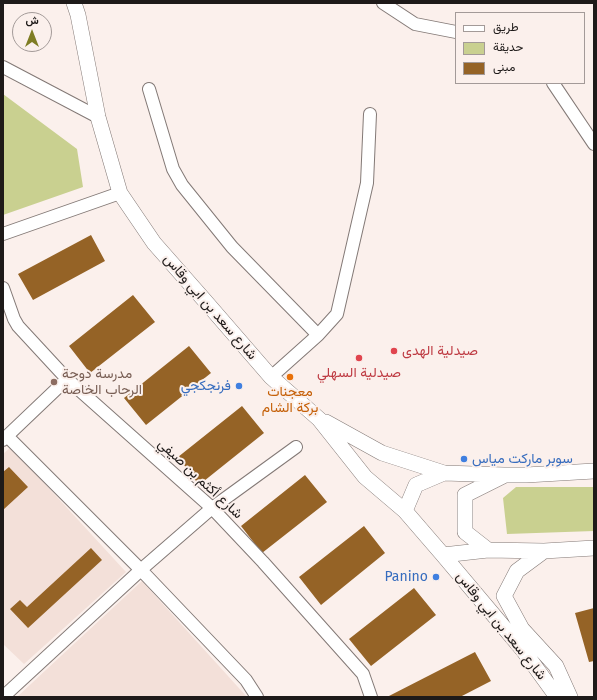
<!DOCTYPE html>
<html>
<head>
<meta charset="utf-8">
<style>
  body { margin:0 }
  #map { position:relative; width:597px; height:700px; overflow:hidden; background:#fbf0ec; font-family:"Fira Sans",Vazirmatn,sans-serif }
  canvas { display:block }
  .frame { position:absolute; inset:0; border:4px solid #1e1a19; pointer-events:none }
  .legend { position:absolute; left:455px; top:12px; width:130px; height:72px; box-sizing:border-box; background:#fbf0ec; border:1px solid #a39a98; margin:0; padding:5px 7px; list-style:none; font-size:12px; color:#1e1a19 }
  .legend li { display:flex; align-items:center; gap:8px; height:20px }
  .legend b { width:20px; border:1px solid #a39a98 }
  .north { position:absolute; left:12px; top:12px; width:40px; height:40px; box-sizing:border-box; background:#fbf0ec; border:1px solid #a39a98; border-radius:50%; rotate:0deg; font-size:11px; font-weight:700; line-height:16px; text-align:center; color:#1e1a19 }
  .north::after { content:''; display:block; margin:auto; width:14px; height:18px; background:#7f7d24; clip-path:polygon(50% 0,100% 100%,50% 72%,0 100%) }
</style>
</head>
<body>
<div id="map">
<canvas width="597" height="700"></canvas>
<div class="frame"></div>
<ul class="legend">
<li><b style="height:5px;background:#fff"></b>طريق</li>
<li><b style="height:11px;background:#c9d090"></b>حديقة</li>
<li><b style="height:11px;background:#956326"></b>مبنى</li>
</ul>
<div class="north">ش</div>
</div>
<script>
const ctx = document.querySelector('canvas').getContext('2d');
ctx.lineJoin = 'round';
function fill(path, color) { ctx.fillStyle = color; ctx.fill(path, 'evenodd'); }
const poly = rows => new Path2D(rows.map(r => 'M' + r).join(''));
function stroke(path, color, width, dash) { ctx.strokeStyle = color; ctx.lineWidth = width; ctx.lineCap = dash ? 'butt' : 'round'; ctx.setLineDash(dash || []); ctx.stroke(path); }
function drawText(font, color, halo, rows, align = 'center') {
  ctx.font = font + ' "Fira Sans",Vazirmatn,sans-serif'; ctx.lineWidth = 4; ctx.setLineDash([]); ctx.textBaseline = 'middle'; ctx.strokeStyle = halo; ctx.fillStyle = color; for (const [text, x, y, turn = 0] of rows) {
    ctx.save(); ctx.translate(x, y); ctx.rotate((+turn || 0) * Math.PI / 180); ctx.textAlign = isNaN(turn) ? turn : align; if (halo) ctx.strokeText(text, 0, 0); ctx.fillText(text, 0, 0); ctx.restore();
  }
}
const built = poly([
  [11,447,126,572,24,664,3,644,3,454],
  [142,581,247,697,17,697,62,655]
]);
const green = poly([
  [3,94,77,149,83,187,3,215],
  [516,487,594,487,594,531,507,534,503,498]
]);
const building = poly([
  [91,235,105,261,33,300,18,274],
  [133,295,155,322,90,373,69,346],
  [189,346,211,373,146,425,124,398],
  [242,406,264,433,199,485,178,457],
  [9,467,28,487,3,510,3,472],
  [305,475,327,502,262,553,241,526],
  [364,526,385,553,321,605,299,577],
  [91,548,102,560,28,628,10,609,20,600,27,607],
  [414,588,436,615,371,666,349,639],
  [594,608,594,661,589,662,575,613],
  [475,652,491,681,460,697,387,697]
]);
const minor = poly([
  [383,3,415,24,456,32],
  [3,67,98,117],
  [553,83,594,144],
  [149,89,173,169,182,185,232,247,318,335],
  [3,234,120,193],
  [3,288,14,319,18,326,67,379,212,508,263,562,363,674,371,697],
  [271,377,318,335,337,314,367,183,370,114],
  [7,436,141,570,246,680,257,697],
  [3,440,67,379],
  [3,697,144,567,212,508,296,447]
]);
const tertiary = poly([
  [74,3,78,15,98,117,120,193,154,243,206,302,271,377,319,419,365,477,405,511,443,555,523,650,557,697],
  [326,422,382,453,444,473,504,475,526,475,594,471],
  [405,511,416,485,444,473],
  [488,550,465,532,465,495,503,476],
  [544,551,517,571,504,596,522,629,556,666,570,697],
  [443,555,488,550,544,551,594,548]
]);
const markers = [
  [394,351,4,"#e0444e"],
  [359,358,4,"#e0444e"],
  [290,377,4,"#e8710a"],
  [54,382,4,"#8d6e63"],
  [239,386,4,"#3f7fe0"],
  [464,459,4,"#3f7fe0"],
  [436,577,4,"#3f7fe0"]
];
const streetNames = [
  ["شارع سعد بن ابي وقاس",210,307,49],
  ["شارع أكثم بن صيفي",200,479,43],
  ["شارع سعد بن ابي وقاس",501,626,51]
];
const healthNames = [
  ["صيدلية الهدى",402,351],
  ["صيدلية السهلي",359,373,"center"]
];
const educationNames = [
  ["مدرسة دوحة",62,374],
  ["الرحاب الخاصة",62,390]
];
const shopNames = [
  ["فرنجكجي",231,386],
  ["سوبر ماركت مياس",472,459,"left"],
  ["Panino",428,577]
];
const foodNames = [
  ["معجنات",290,392],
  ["بركة الشام",290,408]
];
fill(built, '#f3e0d9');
fill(green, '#c9d090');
fill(building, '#956326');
stroke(minor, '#837976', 14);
stroke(tertiary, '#837976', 16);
stroke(minor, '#fff', 12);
stroke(tertiary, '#fff', 15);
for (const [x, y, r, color] of markers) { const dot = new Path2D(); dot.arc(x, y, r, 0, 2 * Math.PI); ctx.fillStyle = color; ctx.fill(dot); stroke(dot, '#fbf0ec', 1.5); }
drawText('14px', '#1e1a19', '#fbf0ec', streetNames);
drawText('14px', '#be3a42', '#fbf0ec', healthNames, 'left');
drawText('14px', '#785e54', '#fbf0ec', educationNames, 'left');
drawText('14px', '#366cbe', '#fbf0ec', shopNames, 'right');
drawText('14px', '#c56008', '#fbf0ec', foodNames);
</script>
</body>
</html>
